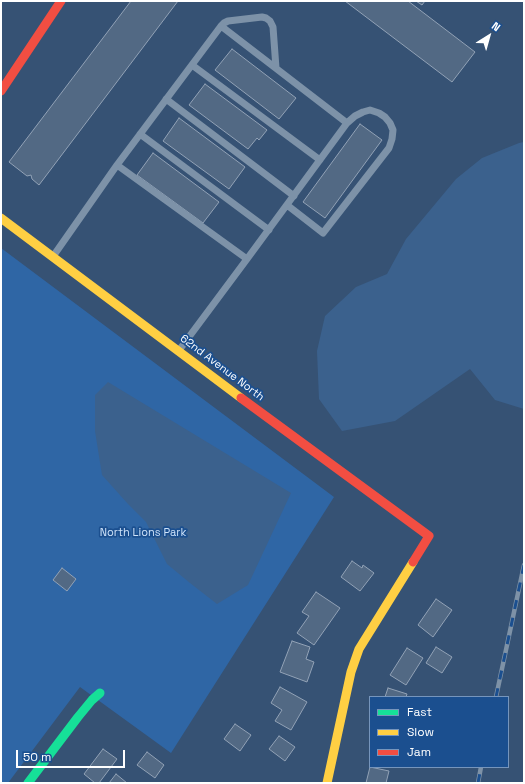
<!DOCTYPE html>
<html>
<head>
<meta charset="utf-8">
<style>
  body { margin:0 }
  #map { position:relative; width:525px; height:784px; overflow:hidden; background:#365274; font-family:"Space Grotesk",sans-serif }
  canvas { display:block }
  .frame { position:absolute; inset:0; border:2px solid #fff; pointer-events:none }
  .legend { position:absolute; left:369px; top:696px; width:140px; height:72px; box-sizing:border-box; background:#1b4f8f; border:1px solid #7695bc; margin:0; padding:5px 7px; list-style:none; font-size:12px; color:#fff }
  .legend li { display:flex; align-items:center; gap:8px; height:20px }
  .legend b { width:20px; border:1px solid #7695bc }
  .north { position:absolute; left:469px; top:16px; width:40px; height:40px; -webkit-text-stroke:3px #1b4f8f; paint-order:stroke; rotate:37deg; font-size:11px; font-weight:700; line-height:16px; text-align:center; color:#fff }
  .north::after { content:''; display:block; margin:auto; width:14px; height:18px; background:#fff; clip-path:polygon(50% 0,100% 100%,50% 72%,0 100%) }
  .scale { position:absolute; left:16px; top:750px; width:109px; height:18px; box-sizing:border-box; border:2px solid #fff; border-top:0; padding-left:5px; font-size:12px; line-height:14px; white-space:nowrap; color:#fff; -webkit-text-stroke:3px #1b4f8f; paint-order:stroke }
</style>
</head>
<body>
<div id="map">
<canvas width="525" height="784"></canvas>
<div class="frame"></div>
<ul class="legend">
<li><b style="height:5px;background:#16e098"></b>Fast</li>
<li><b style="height:5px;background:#ffcf43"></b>Slow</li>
<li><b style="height:5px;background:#f24e42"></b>Jam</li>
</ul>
<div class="north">N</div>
<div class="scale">50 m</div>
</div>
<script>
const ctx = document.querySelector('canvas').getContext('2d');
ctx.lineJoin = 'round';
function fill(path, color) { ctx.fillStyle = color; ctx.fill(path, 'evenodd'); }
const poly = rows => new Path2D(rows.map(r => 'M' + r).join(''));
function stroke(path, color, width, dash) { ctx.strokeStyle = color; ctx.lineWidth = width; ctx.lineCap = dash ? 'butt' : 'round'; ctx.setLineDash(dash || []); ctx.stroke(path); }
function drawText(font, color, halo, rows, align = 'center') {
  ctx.font = font + ' "Space Grotesk",sans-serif'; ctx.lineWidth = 3.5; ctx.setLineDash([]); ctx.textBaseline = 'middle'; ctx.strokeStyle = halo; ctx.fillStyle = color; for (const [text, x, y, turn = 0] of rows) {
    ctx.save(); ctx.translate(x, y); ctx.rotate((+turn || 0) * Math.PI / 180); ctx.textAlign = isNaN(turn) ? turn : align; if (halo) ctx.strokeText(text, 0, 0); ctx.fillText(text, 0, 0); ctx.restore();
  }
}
const green = poly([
  [1,248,334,497,171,753,80,687,8,783,1,783]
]);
const water = poly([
  [524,142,524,409,495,400,470,369,395,421,342,431,319,399,317,351,325,316,356,287,387,274,406,239,456,179,482,158,519,143],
  [108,382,291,493,248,585,217,604,190,583,167,564,146,522,128,504,102,475,95,431,95,395]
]);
const building = poly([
  [131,1,178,1,39,185,32,179,31,175,27,176,9,162,131,1],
  [345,1,408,1,475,52,452,82,345,1],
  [416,1,425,1,422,5,416,1],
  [232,49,296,98,279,119,215,70,232,49],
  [205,84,267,130,259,140,257,138,248,149,189,105,205,84],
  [179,118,245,167,229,189,163,141,179,118],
  [360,124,382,140,325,218,303,202,360,124],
  [153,153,219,202,203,223,137,175,153,153],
  [352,561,362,568,363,565,374,573,360,591,341,577,352,561],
  [62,568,76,579,67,591,53,580,62,568],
  [316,592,340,608,314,645,297,633,309,616,302,612,316,592],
  [436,599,452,610,433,637,418,625,436,599],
  [292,641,310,647,306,659,314,662,307,682,280,672,292,641],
  [436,647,452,657,442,673,426,663,436,647],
  [407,648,423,658,406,685,390,675,407,648],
  [280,687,307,702,291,730,275,721,282,710,271,703,280,687],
  [388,688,407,694,406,697,385,697,388,688],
  [235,724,251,735,240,751,224,739,235,724],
  [279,736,295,747,285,761,269,749,279,736],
  [103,749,117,759,99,783,95,783,84,774,103,749],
  [147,752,164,765,155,778,137,765,147,752],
  [370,767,389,771,386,783,366,783,370,767],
  [116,774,127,783,109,783,116,774]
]);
const lane = poly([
  [221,26,224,23,228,21,262,17,266,18,270,21,273,27,276,68],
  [192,65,320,160],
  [166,99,294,196],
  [140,134,269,230],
  [117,165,247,259],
  [287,205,323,233,389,148,392,139,393,130,390,123,385,117,379,113,370,110,363,112,355,116,347,123],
  [54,255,117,165,221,26,347,123,247,259,180,349]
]);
const fast = poly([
  [28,783,78,717,92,700,100,693]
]);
const slow = poly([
  [1,218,241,398],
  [327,783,351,672,359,649,413,562]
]);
const jam = poly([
  [1,91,61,1],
  [241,398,429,536,413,562]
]);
const rail = poly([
  [496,697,524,565],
  [478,783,481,767]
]);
const streetNames = [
  ["62nd Avenue North",222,368,37]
];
const parkNames = [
  ["North Lions Park",143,533]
];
fill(green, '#2f66a5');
fill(water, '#3b618d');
fill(building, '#526984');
stroke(building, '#92a2b6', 1);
stroke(lane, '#7d92a8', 7);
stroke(fast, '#16e098', 9);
stroke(slow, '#ffcf43', 9);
stroke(jam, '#f24e42', 9);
stroke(rail, '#7e92a7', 4.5);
stroke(rail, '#1b4f8f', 3, [9]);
drawText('11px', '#fff', '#1b4f8f', streetNames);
drawText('11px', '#cfe3fa', '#1b4f8f', parkNames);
</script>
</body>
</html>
